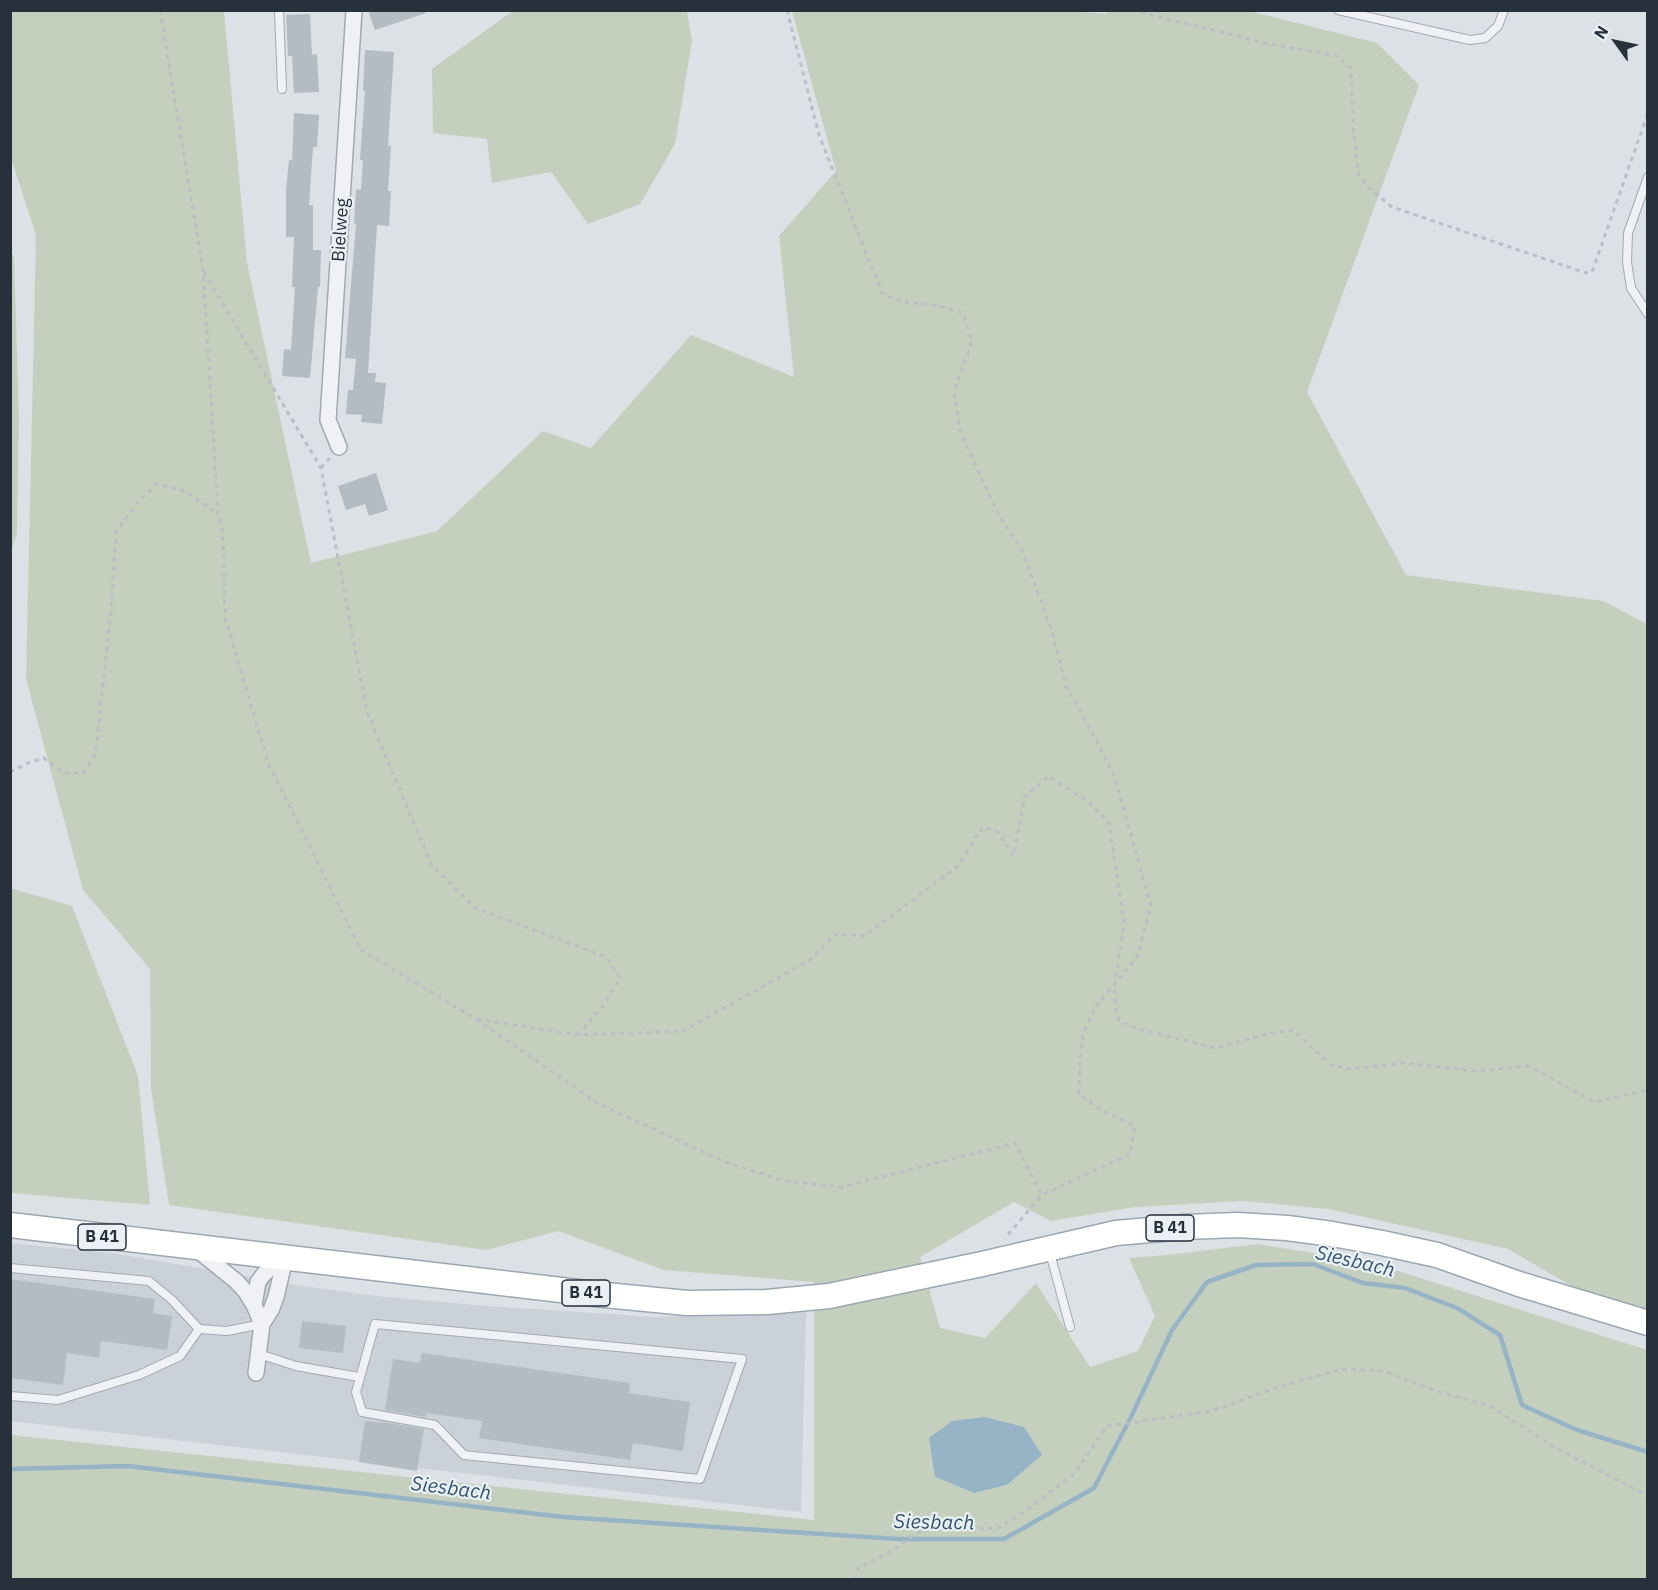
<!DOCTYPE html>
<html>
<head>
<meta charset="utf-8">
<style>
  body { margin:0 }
  #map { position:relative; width:1658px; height:1590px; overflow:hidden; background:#dce1e6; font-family:"IBM Plex Sans",sans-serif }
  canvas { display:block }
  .frame { position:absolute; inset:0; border:12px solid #26313c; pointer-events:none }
  .north { position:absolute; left:1586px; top:12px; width:60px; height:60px; -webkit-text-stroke:4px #ebf0f4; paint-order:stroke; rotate:303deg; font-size:16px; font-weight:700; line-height:24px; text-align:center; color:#26313c }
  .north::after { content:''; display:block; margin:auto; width:21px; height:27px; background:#26313c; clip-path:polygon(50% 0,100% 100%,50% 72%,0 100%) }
</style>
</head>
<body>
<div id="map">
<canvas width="1658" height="1590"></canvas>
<div class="frame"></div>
<div class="north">N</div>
</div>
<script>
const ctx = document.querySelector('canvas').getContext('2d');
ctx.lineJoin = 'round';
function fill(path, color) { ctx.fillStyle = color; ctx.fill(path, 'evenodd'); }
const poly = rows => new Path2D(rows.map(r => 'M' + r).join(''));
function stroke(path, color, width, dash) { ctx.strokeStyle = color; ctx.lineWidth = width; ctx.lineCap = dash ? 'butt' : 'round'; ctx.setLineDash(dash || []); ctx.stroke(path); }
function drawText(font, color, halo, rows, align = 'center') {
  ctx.font = font + ' "IBM Plex Sans",sans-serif'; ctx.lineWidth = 4.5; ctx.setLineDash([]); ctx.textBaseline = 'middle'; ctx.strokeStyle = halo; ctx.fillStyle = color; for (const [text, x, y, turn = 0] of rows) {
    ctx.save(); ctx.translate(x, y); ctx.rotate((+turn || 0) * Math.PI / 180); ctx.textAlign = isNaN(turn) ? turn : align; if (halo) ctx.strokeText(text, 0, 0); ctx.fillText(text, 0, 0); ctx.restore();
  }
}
const built = poly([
  [11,1243,118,1254,302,1286,376,1296,486,1306,655,1317,806,1312,801,1512,11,1421]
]);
const green = poly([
  [1060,10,1106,14,1109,10,1249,11,1377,43,1419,85,1307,392,1406,575,1603,601,1647,624,1647,1311,1582,1292,1508,1249,1328,1209,1243,1201,1136,1207,1051,1221,1014,1202,920,1257,940,1328,985,1338,1036,1283,1090,1367,1138,1351,1155,1316,1129,1258,1167,1255,1258,1244,1373,1263,1647,1350,1647,1579,11,1580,11,1435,814,1520,814,1282,664,1270,558,1231,486,1250,169,1205,151,1088,150,969,83,890,26,679,36,235,11,158,11,11,224,11,247,263,311,563,437,531,543,431,591,448,691,335,794,377,779,236,836,171,792,11],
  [935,1477,1008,1485,974,1493],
  [513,11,687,11,692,41,675,144,640,204,588,224,551,172,492,183,487,139,433,133,432,69],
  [11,250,14,258,19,417,17,533,11,553],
  [10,888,72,906,138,1076,150,1205,11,1193]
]);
const water = poly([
  [985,1417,1024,1427,1042,1455,1007,1485,974,1493,935,1477,929,1438,952,1421]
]);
const stream = poly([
  [10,1469,128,1466,563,1517,898,1539,1004,1539,1094,1488,1131,1417,1172,1330,1207,1282,1256,1265,1313,1264,1363,1283,1405,1288,1457,1308,1500,1335,1522,1405,1577,1430,1648,1452]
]);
const building = poly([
  [368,10,426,10,426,13,375,30],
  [310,14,312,55,317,54,319,92,294,93,292,56,288,56,286,15],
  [365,50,394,52,388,146,391,146,388,191,391,191,389,226,377,225,368,373,376,373,375,382,386,383,382,424,361,422,362,415,346,414,348,390,353,390,356,359,345,358,356,224,354,224,356,189,361,190,363,160,360,160,365,91,363,91],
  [294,113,319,115,317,147,313,147,309,205,313,205,313,250,321,250,320,287,318,287,310,378,282,376,284,349,291,350,295,287,292,287,294,237,286,237,286,190,289,160,292,160],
  [376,473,388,510,369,516,365,504,346,510,338,486],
  [10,1279,155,1299,153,1313,172,1316,167,1350,101,1341,99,1358,67,1353,63,1385,10,1378],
  [302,1321,346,1326,343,1353,299,1348],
  [422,1353,630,1383,629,1393,690,1402,683,1451,633,1443,630,1460,479,1438,482,1421,426,1413,426,1417,385,1410,393,1359,420,1363],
  [365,1421,383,1423,383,1422,424,1429,417,1471,359,1462]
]);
const path = poly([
  [160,10,203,269,218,513,223,533,225,617,268,763,361,950,476,1019,599,1104,725,1162,784,1181,842,1187,1015,1143,1042,1195,1005,1238],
  [787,10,819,135,882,293,902,302,936,305,963,313,972,341,954,392,960,431,998,514,1022,550,1051,628,1066,686,1094,736,1115,778,1151,906,1137,957,1095,1008,1083,1034,1080,1060,1079,1095,1107,1113,1135,1126,1130,1154,1042,1195],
  [1132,10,1265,43,1337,56,1351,68,1353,124,1358,173,1369,188,1392,207,1586,273,1592,272,1648,113],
  [204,272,321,468,367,712,431,864,475,908,606,957,620,978,603,1006,578,1035],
  [321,468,330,458],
  [10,772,30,762,44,758,63,773,83,773,95,755,111,612,116,532,137,503,157,484,182,490,218,513],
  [477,1019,578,1035,683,1031,810,960,836,934,864,936,957,867,983,827,998,832,1013,856,1025,797,1048,776,1090,803,1109,823,1124,924,1115,984,1115,1004,1119,1021,1139,1029,1216,1048,1271,1033,1293,1030,1331,1065,1350,1069,1405,1063,1476,1071,1529,1066,1594,1102,1648,1090],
  [855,1580,858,1568,890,1552,922,1530,999,1528,1035,1504,1075,1473,1107,1426,1212,1411,1275,1388,1342,1369,1383,1371,1436,1391,1490,1406,1554,1447,1648,1496]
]);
const lane = poly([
  [279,10,282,89],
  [1338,10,1470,40,1485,38,1498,26,1504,10],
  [1648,177,1628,233,1627,262,1631,288,1648,314],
  [1050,1253,1070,1327],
  [10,1268,149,1281,172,1300,199,1329,227,1331,262,1324],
  [375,1324,492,1335,742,1359,700,1479,464,1455,435,1425,362,1412,356,1392,375,1324],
  [259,1354,296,1366,359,1377],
  [10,1396,58,1400,139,1375,180,1356,199,1329]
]);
const street = poly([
  [339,447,328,420,354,10],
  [196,1249,236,1281,246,1292,254,1305,262,1324],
  [254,1305,258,1282,263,1275,275,1263,285,1258],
  [256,1373,262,1324,271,1310,276,1297,285,1258]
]);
const primary = poly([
  [10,1225,595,1294,687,1303,767,1302,829,1296,982,1264,1116,1233,1184,1227,1238,1225,1287,1228,1332,1234,1382,1243,1437,1255,1519,1284,1648,1323]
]);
const shields = [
  [1170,1228,48],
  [102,1237,48],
  [586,1293,48]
];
const shieldNames = [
  ["B 41",1170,1228],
  ["B 41",102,1237],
  ["B 41",586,1293]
];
const streetNames = [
  ["Bielweg",341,230,-86]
];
const waterNames = [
  ["Siesbach",1355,1262,13],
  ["Siesbach",451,1489,7],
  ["Siesbach",934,1523,1]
];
fill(built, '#cad1d8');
fill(green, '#c4d0bd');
fill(water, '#97b3c6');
stroke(stream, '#97b3c6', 4.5);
fill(building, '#b3bbc3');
stroke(lane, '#a2a9b0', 10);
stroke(street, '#a2a9b0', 18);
stroke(primary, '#9ca7b2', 27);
stroke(path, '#bbbfc5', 3, [4.5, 4.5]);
stroke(lane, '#eff1f5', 8);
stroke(street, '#eff1f5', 15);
stroke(primary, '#fff', 24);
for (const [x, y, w] of shields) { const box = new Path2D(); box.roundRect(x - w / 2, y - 13, w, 26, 4.5); ctx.fillStyle = '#ebf0f4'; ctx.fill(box); stroke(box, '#26313c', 1.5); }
drawText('bold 16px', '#26313c', null, shieldNames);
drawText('18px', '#26313c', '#ebf0f4', streetNames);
drawText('italic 20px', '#31546f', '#ebf0f4', waterNames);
</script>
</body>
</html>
